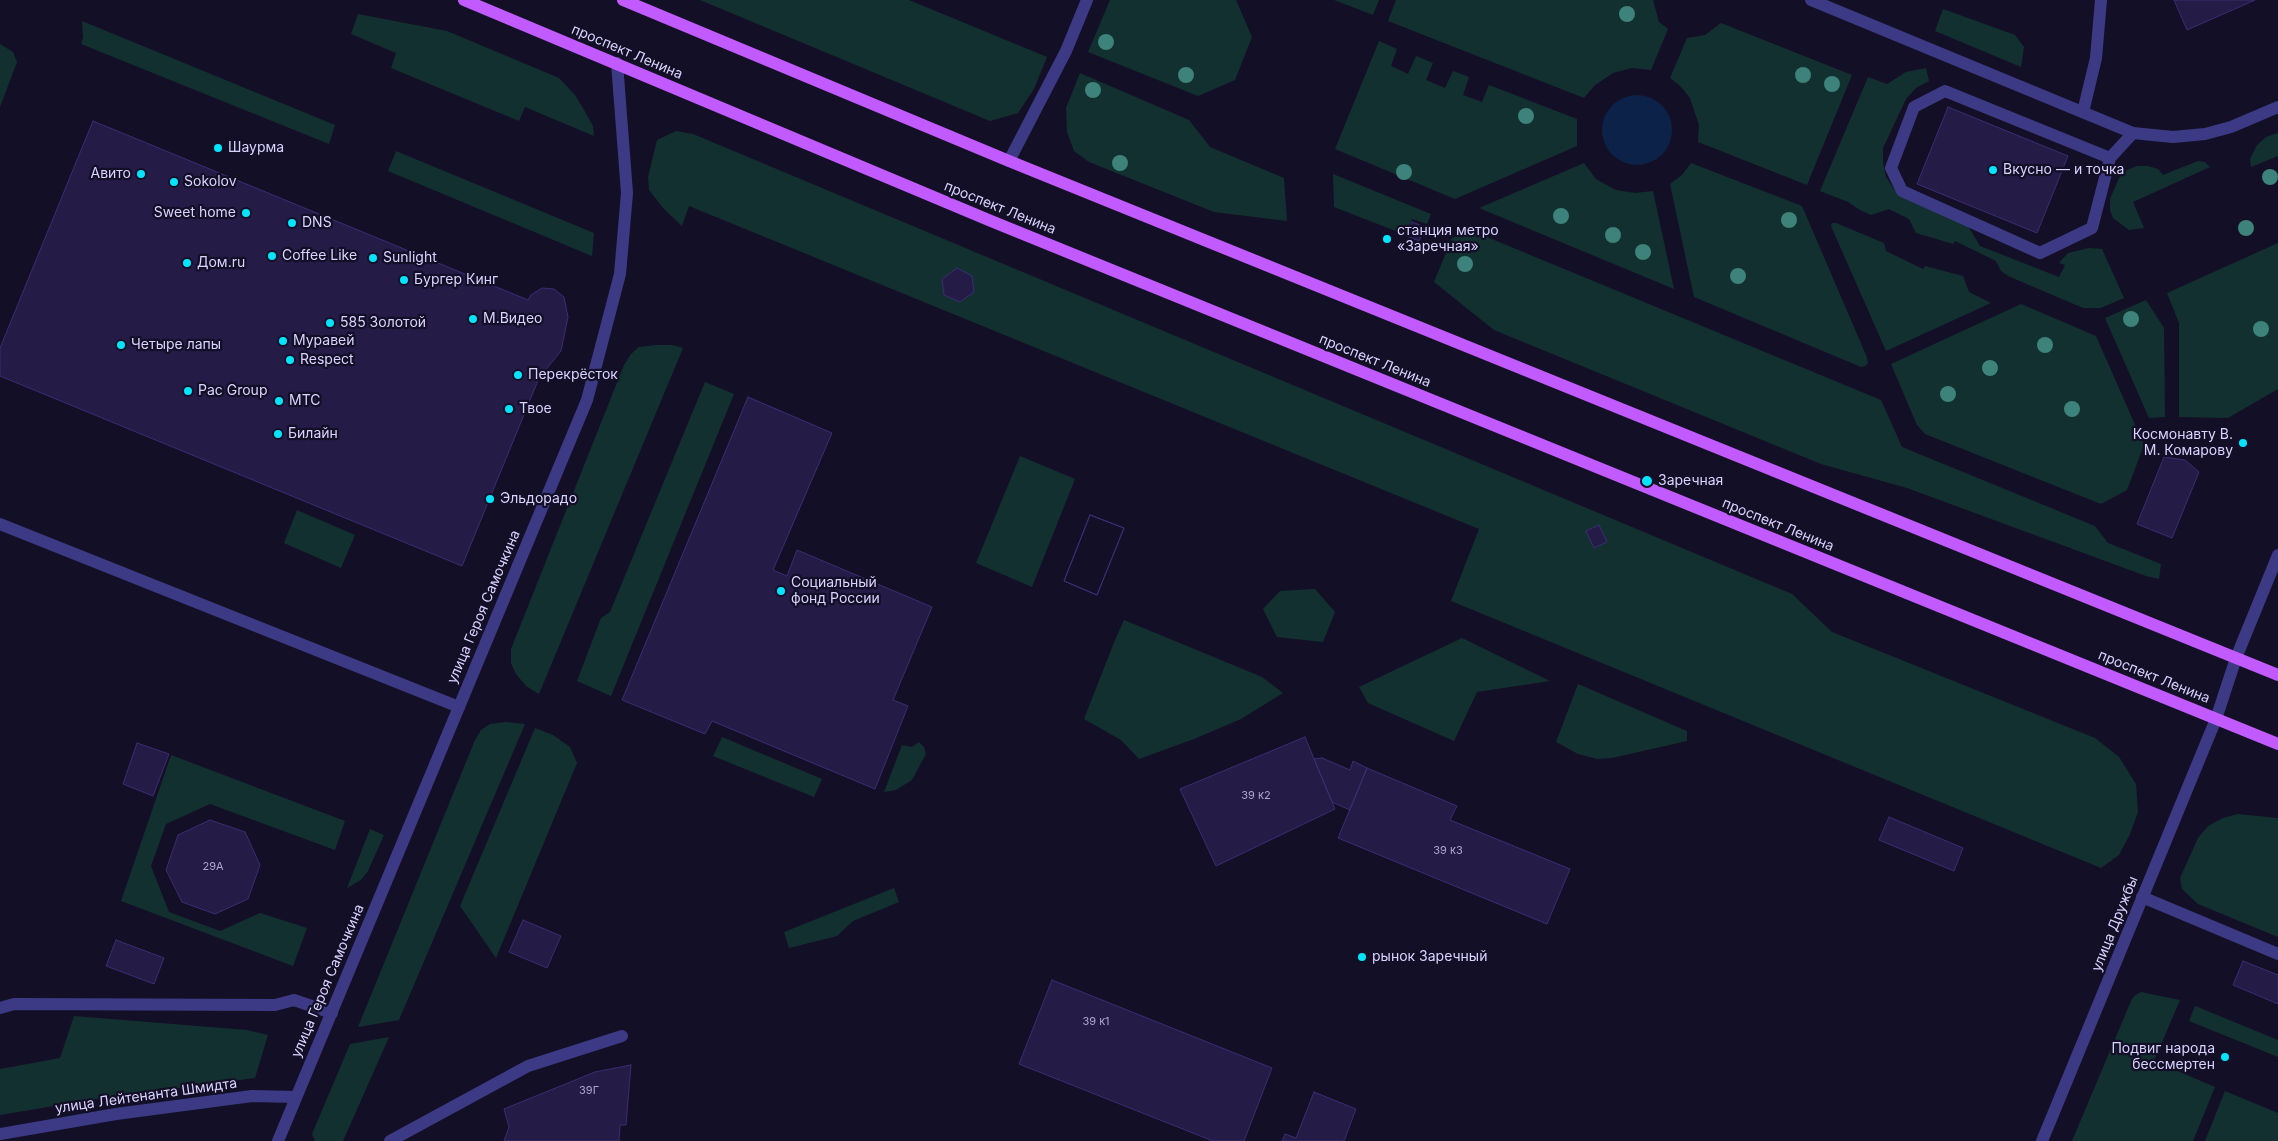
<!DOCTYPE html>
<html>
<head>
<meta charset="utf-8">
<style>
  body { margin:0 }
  canvas { display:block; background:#130f26 }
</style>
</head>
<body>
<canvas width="2278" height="1141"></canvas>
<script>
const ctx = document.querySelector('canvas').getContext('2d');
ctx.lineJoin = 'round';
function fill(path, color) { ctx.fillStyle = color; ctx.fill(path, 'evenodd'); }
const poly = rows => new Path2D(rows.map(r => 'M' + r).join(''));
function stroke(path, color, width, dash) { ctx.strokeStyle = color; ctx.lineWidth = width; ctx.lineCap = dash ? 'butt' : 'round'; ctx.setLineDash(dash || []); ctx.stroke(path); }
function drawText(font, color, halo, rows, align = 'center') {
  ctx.font = font + ' Inter,sans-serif'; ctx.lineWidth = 4.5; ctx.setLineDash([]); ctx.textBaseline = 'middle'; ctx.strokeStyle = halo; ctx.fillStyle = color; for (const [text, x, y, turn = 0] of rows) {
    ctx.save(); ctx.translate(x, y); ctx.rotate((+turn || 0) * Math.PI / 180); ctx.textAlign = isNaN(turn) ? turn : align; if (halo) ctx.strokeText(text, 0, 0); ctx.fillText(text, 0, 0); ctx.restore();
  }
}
const green = poly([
  [700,0,909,0,1047,57,1034,89,1018,113,990,121],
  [1110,0,1236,0,1252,37,1235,80,1198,96,1088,52],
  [1334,0,1379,0,1373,15],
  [1396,0,1653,0,1659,22,1668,29,1651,70,1632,68,1613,73,1595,85,1584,98,1388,21],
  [1943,9,2015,35,2024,47,2021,67,1935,31],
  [358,14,447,31,559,78,575,95,584,110,593,126,594,136,525,107,519,121,391,68,396,53,351,34],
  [82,21,335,125,329,144,81,44,83,37],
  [1721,23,1852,75,1807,185,1698,142,1699,125,1690,98,1681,87,1670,78,1687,38,1705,35],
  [1379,41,1397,49,1391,66,1408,74,1416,56,1433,63,1426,80,1445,88,1453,71,1469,77,1463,95,1482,102,1489,85,1577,119,1577,146,1455,199,1335,149],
  [0,44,13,52,17,62,0,107],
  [1926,68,1929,81,1916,88,1906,99,1883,148,1883,162,1886,177,1894,189,1906,199,1968,226,1980,246,2059,277,2065,265,2059,263,2068,253,2089,248,2102,249,2124,298,2101,308,2083,308,2008,276,2001,271,1996,261,1955,241,1953,244,1916,233,1909,219,1889,209,1871,215,1860,210,1848,202,1820,191,1868,77,1887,84,1906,72],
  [1080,73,1189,120,1210,147,1284,178,1287,221,1214,212,1089,162,1074,151,1067,132,1066,108],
  [676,131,693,134,1792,594,1832,632,2095,738,2119,757,2136,784,2138,812,2130,834,2119,855,2101,868,1451,601,1479,529,689,206,682,226,664,209,649,190,648,177,657,140],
  [2278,133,2278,156,2251,167,2250,159,2257,145,2266,137],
  [396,151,594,233,592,256,388,171],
  [2198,161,2205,162,2210,167,2133,202,2144,228,2129,230,2113,218,2110,210,2110,199,2119,178,2127,170,2137,166,2148,166,2158,169,2163,175],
  [1584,163,1596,179,1616,190,1635,193,1653,191,1674,289,1479,208],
  [1691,163,1802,206,1866,355,1868,363,1865,366,1861,367,1694,297,1670,184,1682,175],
  [1333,174,1431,214,1427,224,1412,219,1406,235,1334,207],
  [1832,223,1836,223,1884,243,1886,251,1923,269,1925,266,1963,276,1969,292,1991,303,1886,351,1831,226],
  [1470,230,1881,400,1902,447,2095,526,2108,543,2161,564,2159,579,2146,576,1907,488,1821,464,1494,330,1434,282,1452,238],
  [2278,243,2278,389,2228,418,2179,417,2179,323,2167,293],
  [2146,300,2164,328,2165,417,2149,418,2105,318],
  [2021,304,2096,336,2144,445,2127,490,2101,504,1925,434,1917,425,1891,364],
  [657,345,672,345,683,348,539,694,526,686,516,674,511,663,511,649,624,365,631,354,639,347],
  [705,382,734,394,611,696,577,681,601,618,610,612],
  [1020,456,1075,479,1032,587,976,563],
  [297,510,355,535,341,568,284,543],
  [1315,589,1335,612,1323,642,1277,637,1263,609,1280,591],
  [1124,620,1262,677,1283,693,1241,719,1194,739,1139,759,1121,740,1084,719,1115,640],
  [1462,638,1550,681,1477,692,1454,741,1368,703,1359,687],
  [1578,684,1687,731,1687,741,1612,758,1597,759,1578,754,1556,742],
  [506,722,525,724,399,1020,358,1027,475,740,481,730,490,724],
  [535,728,553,735,570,747,577,763,496,958,460,906],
  [722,737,822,779,814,797,713,756],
  [919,742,924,747,926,754,912,780,896,790,884,792,902,745,912,747],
  [171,755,345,821,335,850,210,804,166,824,151,866,169,912,220,931,260,913,307,928,293,966,121,901],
  [2238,814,2278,818,2278,937,2198,904,2182,889,2180,878,2198,838,2208,826,2223,818],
  [370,829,384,835,368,871,361,880,347,888],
  [894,888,899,902,853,921,837,936,789,948,784,932],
  [2141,992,2180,1000,2154,1061,2215,1087,2193,1141,2072,1141,2131,1001,2134,996],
  [2195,1006,2278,1040,2278,1057,2189,1021],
  [74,1016,247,1030,268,1035,255,1078,102,1098,0,1115,0,1069,60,1058],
  [389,1037,343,1141,315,1141,312,1134,350,1044],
  [2225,1091,2278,1113,2278,1141,2205,1141]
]);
const water = poly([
  '1602 130a35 35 0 1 1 70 0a35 35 0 1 1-70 0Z'
]);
const building = poly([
  [2174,0,2255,0,2187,30,2174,0],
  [1948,107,2068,156,2037,233,1917,184,1948,107],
  [93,121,528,300,531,295,542,288,554,289,564,297,568,317,561,351,539,378,462,566,0,376,0,348,93,121],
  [1412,222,1425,227,1419,241,1406,236,1412,222],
  [957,268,972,276,974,292,960,302,944,295,942,279,957,268],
  [748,397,832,433,773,570,787,576,797,550,932,607,893,700,908,706,875,789,712,721,705,734,622,700,748,397],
  [2164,457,2185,460,2199,472,2172,538,2137,524,2164,457],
  [1090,515,1124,528,1097,595,1064,581,1090,515],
  [1090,515,1124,528,1097,595,1064,581,1090,515],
  [1599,525,1607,542,1594,548,1586,531,1599,525],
  [1305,737,1335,809,1216,866,1180,789,1305,737],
  [137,743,169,754,153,796,123,784,137,743],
  [1322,758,1350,770,1353,761,1367,768,1350,810,1332,802,1314,759,1322,758],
  [1367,768,1457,806,1450,820,1570,869,1547,924,1338,838,1367,768],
  [1889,817,1963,848,1954,871,1879,840,1889,817],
  [210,820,245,832,260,865,248,899,215,914,182,902,166,870,178,835,210,820],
  [523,920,561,936,547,968,509,952,523,920],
  [116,940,164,958,154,984,106,966,116,940],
  [2243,961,2278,975,2278,1004,2233,985,2243,961],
  [1052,980,1272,1068,1244,1141,1213,1141,1019,1064,1052,980],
  [631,1065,626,1125,620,1125,619,1141,504,1141,509,1127,504,1109,595,1072,631,1065],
  [1314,1092,1356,1109,1344,1141,1282,1141,1285,1134,1296,1138,1314,1092]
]);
const service = poly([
  [2083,112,2096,58,2101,0],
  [2110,158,1945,91,1914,107,1891,168,1902,191,2040,253,2092,228,2110,158,2133,133],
  [0,524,459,707],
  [0,1008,14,1004,275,1005,294,1000,332,1013],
  [390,1141,528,1066,622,1036]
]);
const minor = poly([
  [1811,0,2133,133,2173,137,2205,134,2231,127,2278,107],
  [1009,161,1066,51,1087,0],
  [2142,897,2278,954],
  [0,1134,116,1114,252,1096,296,1097]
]);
const tertiary = poly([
  [278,1141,587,400,620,274,627,193,617,63],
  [2042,1141,2216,719,2236,658,2278,555]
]);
const primary = poly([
  [464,0,991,221,2278,744],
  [623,0,1009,161,2278,675]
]);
const trees = [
  [1627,14],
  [1106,42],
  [1186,75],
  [1803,75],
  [1832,84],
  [1093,90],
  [1526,116],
  [1120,163],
  [1404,172],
  [2270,177],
  [1561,216],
  [1789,220],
  [2246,228],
  [1613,235],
  [1643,252],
  [1465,264],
  [1738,276],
  [2131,319],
  [2261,329],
  [2045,345],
  [1990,368],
  [1948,394],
  [2072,409]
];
const markers = [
  [218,148,5,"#00e5ff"],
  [1993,170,5,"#00e5ff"],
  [141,174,5,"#00e5ff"],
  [174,182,5,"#00e5ff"],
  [246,213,5,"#00e5ff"],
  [292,223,5,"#00e5ff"],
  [1387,239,5,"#00e5ff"],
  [272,256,5,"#00e5ff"],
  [373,258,5,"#00e5ff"],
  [187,263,5,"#00e5ff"],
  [404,280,5,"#00e5ff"],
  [473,319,5,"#00e5ff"],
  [330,323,5,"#00e5ff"],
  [283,341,5,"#00e5ff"],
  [121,345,5,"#00e5ff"],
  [290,360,5,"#00e5ff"],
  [518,375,5,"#00e5ff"],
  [188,391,5,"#00e5ff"],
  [279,401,5,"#00e5ff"],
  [509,409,5,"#00e5ff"],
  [278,434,5,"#00e5ff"],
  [2243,443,5,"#00e5ff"],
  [1647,481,6,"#00e5ff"],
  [490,499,5,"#00e5ff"],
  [781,591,5,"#00e5ff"],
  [1362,957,5,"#00e5ff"],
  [2225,1057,5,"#00e5ff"]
];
const numberNames = [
  ["39 к2",1256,796],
  ["39 к3",1448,851],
  ["29А",213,867],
  ["39 к1",1096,1022],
  ["39Г",589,1091]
];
const streetNames = [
  ["проспект Ленина",627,52,23],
  ["проспект Ленина",1000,208,22],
  ["проспект Ленина",1375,361,22],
  ["проспект Ленина",1778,525,22],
  ["улица Героя Самочкина",484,607,-67],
  ["проспект Ленина",2154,677,22],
  ["улица Дружбы",2115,924,-68],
  ["улица Героя Самочкина",328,981,-67],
  ["улица Лейтенанта Шмидта",146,1096,-8]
];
const poiNames = [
  ["Шаурма",228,148],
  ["Вкусно — и точка",2003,170],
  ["Авито",131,174,"right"],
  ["Sokolov",184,182],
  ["Sweet home",236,213,"right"],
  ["DNS",302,223],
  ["станция метро",1397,231],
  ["«Заречная»",1397,247],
  ["Coffee Like",282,256],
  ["Sunlight",383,258],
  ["Дом.ru",197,263],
  ["Бургер Кинг",414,280],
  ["М.Видео",483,319],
  ["585 Золотой",340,323],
  ["Муравей",293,341],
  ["Четыре лапы",131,345],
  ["Respect",300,360],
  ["Перекрёсток",528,375],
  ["Pac Group",198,391],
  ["МТС",289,401],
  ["Твое",519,409],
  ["Билайн",288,434],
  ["Космонавту В.",2233,435,"right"],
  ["М. Комарову",2233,451,"right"],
  ["Заречная",1658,481],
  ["Эльдорадо",500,499],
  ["Социальный",791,583],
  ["фонд России",791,599],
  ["рынок Заречный",1372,957],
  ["Подвиг народа",2215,1049,"right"],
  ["бессмертен",2215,1065,"right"]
];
fill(green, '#12302f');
fill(water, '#0c2248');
fill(building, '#241b47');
stroke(building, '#3b2d73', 1);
stroke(service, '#3d3a85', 12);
stroke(minor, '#3d3a85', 12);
stroke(tertiary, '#3d3a85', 12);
stroke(primary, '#c25bff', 12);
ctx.fillStyle = '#3d827b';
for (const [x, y] of trees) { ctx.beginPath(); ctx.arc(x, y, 8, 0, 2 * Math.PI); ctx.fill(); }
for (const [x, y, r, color] of markers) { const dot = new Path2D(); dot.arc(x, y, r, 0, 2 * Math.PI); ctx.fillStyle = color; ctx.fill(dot); stroke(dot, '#130f26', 2); }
drawText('11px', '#aca6d1', null, numberNames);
drawText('14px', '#d9d4ff', '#130f26', streetNames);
drawText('14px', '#d9d4ff', '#130f26', poiNames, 'left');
</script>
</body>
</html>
